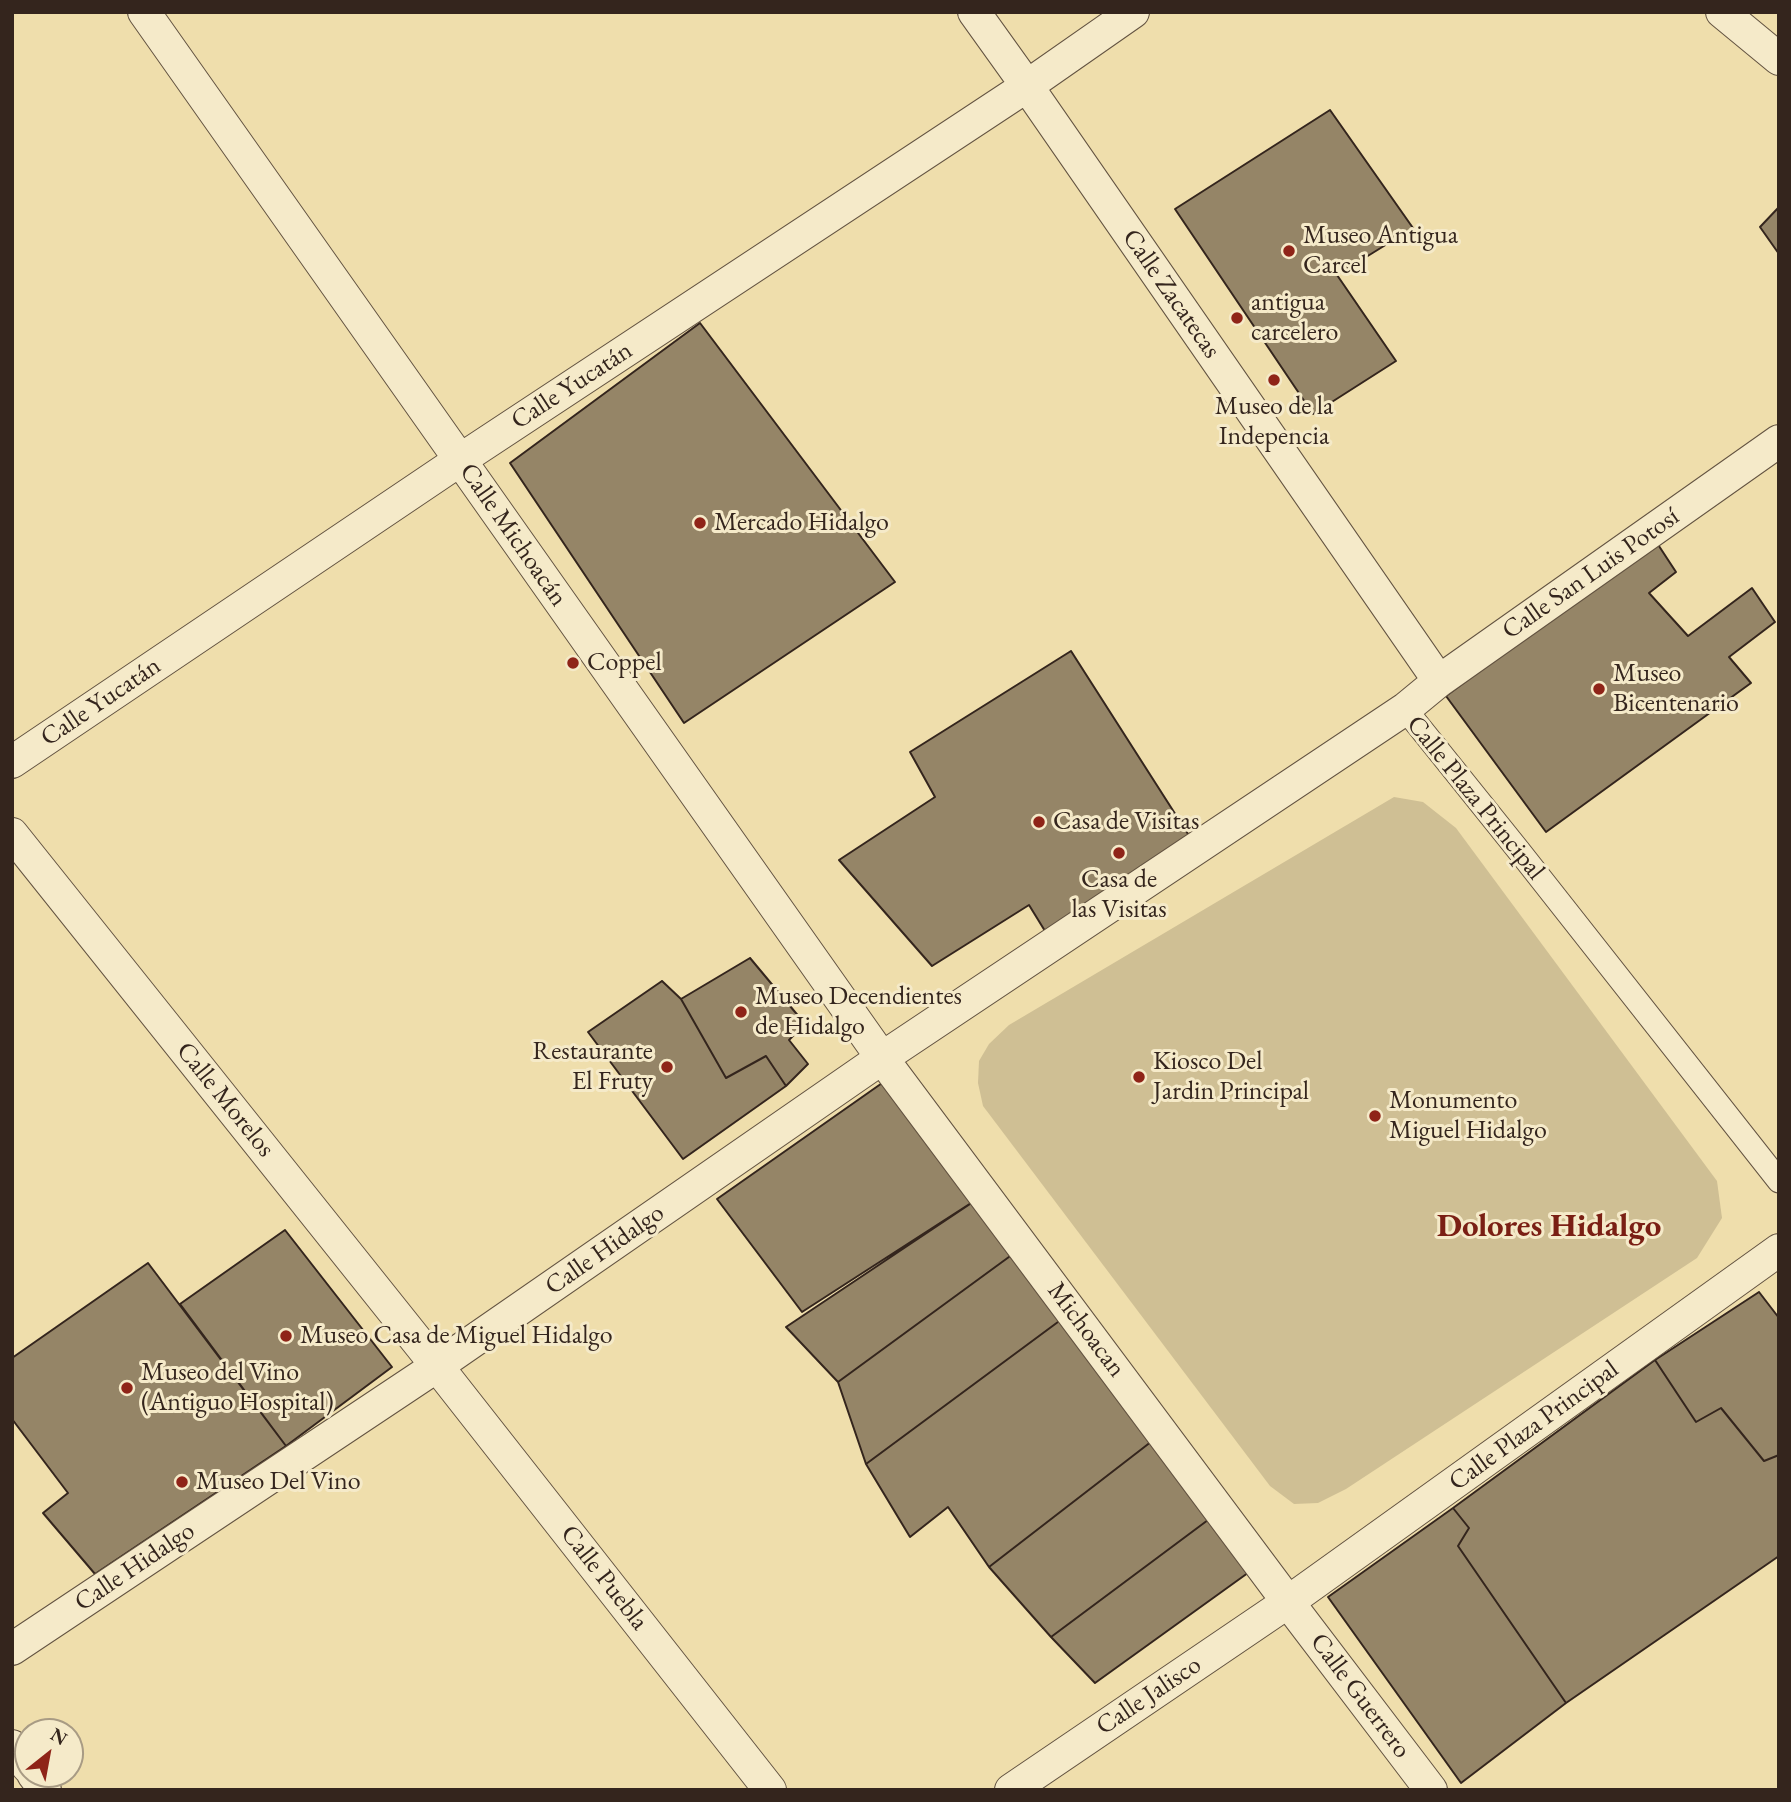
<!DOCTYPE html>
<html>
<head>
<meta charset="utf-8">
<style>
  body { margin:0 }
  #map { position:relative; width:1791px; height:1802px; overflow:hidden; background:#efdeac; font-family:"EB Garamond",serif }
  canvas { display:block }
  .frame { position:absolute; inset:0; border:14px solid #34251d; pointer-events:none }
  .north { position:absolute; left:14px; top:1718px; width:70px; height:70px; box-sizing:border-box; background:#f5eac9; border:2px solid #a89b84; border-radius:50%; rotate:31deg; font-size:19px; font-weight:700; line-height:28px; text-align:center; color:#34251d }
  .north::after { content:''; display:block; margin:auto; width:24px; height:32px; background:#8f2418; clip-path:polygon(50% 0,100% 100%,50% 72%,0 100%) }
</style>
</head>
<body>
<div id="map">
<canvas width="1791" height="1802"></canvas>
<div class="frame"></div>
<div class="north">N</div>
</div>
<script>
const ctx = document.querySelector('canvas').getContext('2d');
ctx.lineJoin = 'round';
function fill(path, color) { ctx.fillStyle = color; ctx.fill(path, 'evenodd'); }
const poly = rows => new Path2D(rows.map(r => 'M' + r).join(''));
function stroke(path, color, width, dash) { ctx.strokeStyle = color; ctx.lineWidth = width; ctx.lineCap = dash ? 'butt' : 'round'; ctx.setLineDash(dash || []); ctx.stroke(path); }
function drawText(font, color, halo, rows, align = 'center') {
  ctx.font = font + ' "EB Garamond",serif'; ctx.lineWidth = 6; ctx.setLineDash([]); ctx.textBaseline = 'middle'; ctx.strokeStyle = halo; ctx.fillStyle = color; for (const [text, x, y, turn = 0] of rows) {
    ctx.save(); ctx.translate(x, y); ctx.rotate((+turn || 0) * Math.PI / 180); ctx.textAlign = isNaN(turn) ? turn : align; if (halo) ctx.strokeText(text, 0, 0); ctx.fillText(text, 0, 0); ctx.restore();
  }
}
const green = poly([
  [1394,797,1423,802,1456,828,1717,1181,1722,1218,1697,1258,1346,1489,1318,1503,1294,1504,1270,1486,983,1106,978,1083,979,1061,989,1044,1009,1025]
]);
const building = poly([
  [1330,110,1413,228,1337,275,1396,361,1313,414,1175,209,1330,110],
  [1779,207,1779,254,1760,227,1779,207],
  [700,323,895,582,684,723,510,463,700,323],
  [1655,540,1676,572,1649,593,1688,636,1752,588,1775,622,1729,657,1751,683,1546,832,1446,696,1655,540],
  [1071,651,1197,848,1053,944,1029,905,932,966,839,860,935,797,910,752,1071,651],
  [750,958,805,1024,789,1040,808,1064,786,1086,766,1056,726,1078,681,999,750,958],
  [662,981,681,999,726,1078,766,1056,786,1086,683,1159,588,1032,662,981],
  [885,1081,985,1194,802,1312,717,1199,885,1081],
  [985,1194,1013,1254,838,1382,786,1327,985,1194],
  [285,1230,392,1367,286,1446,180,1304,285,1230],
  [1013,1254,1062,1319,866,1464,838,1382,1013,1254],
  [148,1263,286,1446,95,1574,43,1513,68,1493,12,1419,12,1358,148,1263],
  [1759,1292,1779,1318,1779,1455,1764,1461,1721,1408,1696,1422,1655,1360,1759,1292],
  [1062,1319,1156,1438,989,1567,948,1507,910,1537,866,1464,1062,1319],
  [1655,1360,1696,1422,1721,1408,1764,1461,1779,1455,1779,1556,1566,1703,1458,1546,1469,1528,1453,1508,1655,1360],
  [1156,1438,1212,1517,1051,1637,989,1567,1156,1438],
  [1453,1508,1469,1528,1458,1546,1566,1703,1461,1783,1328,1597,1453,1508],
  [1212,1517,1252,1570,1095,1683,1051,1637,1212,1517]
]);
const pedestrian = poly([
  [1405,709,1519,851,1779,1181]
]);
const minor = poly([
  [144,12,882,1058,1288,1602,1431,1790],
  [974,12,1027,86,1439,681],
  [1722,12,1779,59],
  [12,762,460,460,1027,86,1133,12],
  [12,834,437,1366,770,1790],
  [12,1649,437,1366,882,1058,1405,709,1439,681,1779,441],
  [12,1746,28,1767],
  [33,1774,45,1790],
  [1011,1790,1288,1602,1779,1250]
]);
const markers = [
  [1289,251,7,"#8f2418"],
  [1237,318,7,"#8f2418"],
  [1274,380,7,"#8f2418"],
  [700,523,7,"#8f2418"],
  [573,663,7,"#8f2418"],
  [1599,689,7,"#8f2418"],
  [1039,822,7,"#8f2418"],
  [1119,853,7,"#8f2418"],
  [741,1012,7,"#8f2418"],
  [667,1067,7,"#8f2418"],
  [1139,1077,7,"#8f2418"],
  [1375,1116,7,"#8f2418"],
  [286,1336,7,"#8f2418"],
  [127,1388,7,"#8f2418"],
  [182,1482,7,"#8f2418"]
];
const poiNames = [
  ["Museo Antigua",1303,236],
  ["Carcel",1303,266],
  ["antigua",1251,303],
  ["carcelero",1251,333],
  ["Museo de la",1274,407,"center"],
  ["Indepencia",1274,437,"center"],
  ["Mercado Hidalgo",714,523],
  ["Coppel",587,663],
  ["Museo",1613,674],
  ["Bicentenario",1613,704],
  ["Casa de Visitas",1053,822],
  ["Casa de",1119,880,"center"],
  ["las Visitas",1119,910,"center"],
  ["Museo Decendientes",755,997],
  ["de Hidalgo",755,1027],
  ["Restaurante",653,1052,"right"],
  ["El Fruty",653,1082,"right"],
  ["Kiosco Del",1153,1062],
  ["Jardin Principal",1153,1092],
  ["Monumento",1389,1101],
  ["Miguel Hidalgo",1389,1131],
  ["Museo Casa de Miguel Hidalgo",300,1336],
  ["Museo del Vino",141,1373],
  ["(Antiguo Hospital)",141,1403],
  ["Museo Del Vino",196,1482]
];
const streetNames = [
  ["Calle Zacatecas",1171,294,55],
  ["Calle Yucatán",572,386,-33],
  ["Calle Michoacán",513,535,55],
  ["Calle San Luis Potosí",1591,574,-35],
  ["Calle Yucatán",101,702,-34],
  ["Calle Plaza Principal",1475,798,51],
  ["Calle Morelos",225,1100,51],
  ["Calle Hidalgo",605,1250,-35],
  ["Michoacan",1086,1330,53],
  ["Calle Plaza Principal",1534,1426,-36],
  ["Calle Hidalgo",135,1567,-34],
  ["Calle Puebla",604,1578,52],
  ["Calle Jalisco",1149,1696,-34],
  ["Calle Guerrero",1360,1696,53]
];
const districtNames = [
  ["Dolores Hidalgo",1549,1227]
];
fill(green, '#cfbf94');
fill(building, '#958567');
stroke(building, '#34251d', 2);
stroke(pedestrian, '#635341', 25);
stroke(minor, '#635341', 34);
stroke(pedestrian, '#f5eac9', 23);
stroke(minor, '#f5eac9', 32);
for (const [x, y, r, color] of markers) { const dot = new Path2D(); dot.arc(x, y, r, 0, 2 * Math.PI); ctx.fillStyle = color; ctx.fill(dot); stroke(dot, '#f5eac9', 2.5); }
drawText('26px', '#34251d', '#f5eac9', poiNames, 'left');
drawText('26px', '#34251d', '#f5eac9', streetNames);
drawText('bold 33px', '#7a1f14', '#f5eac9', districtNames);
</script>
</body>
</html>
